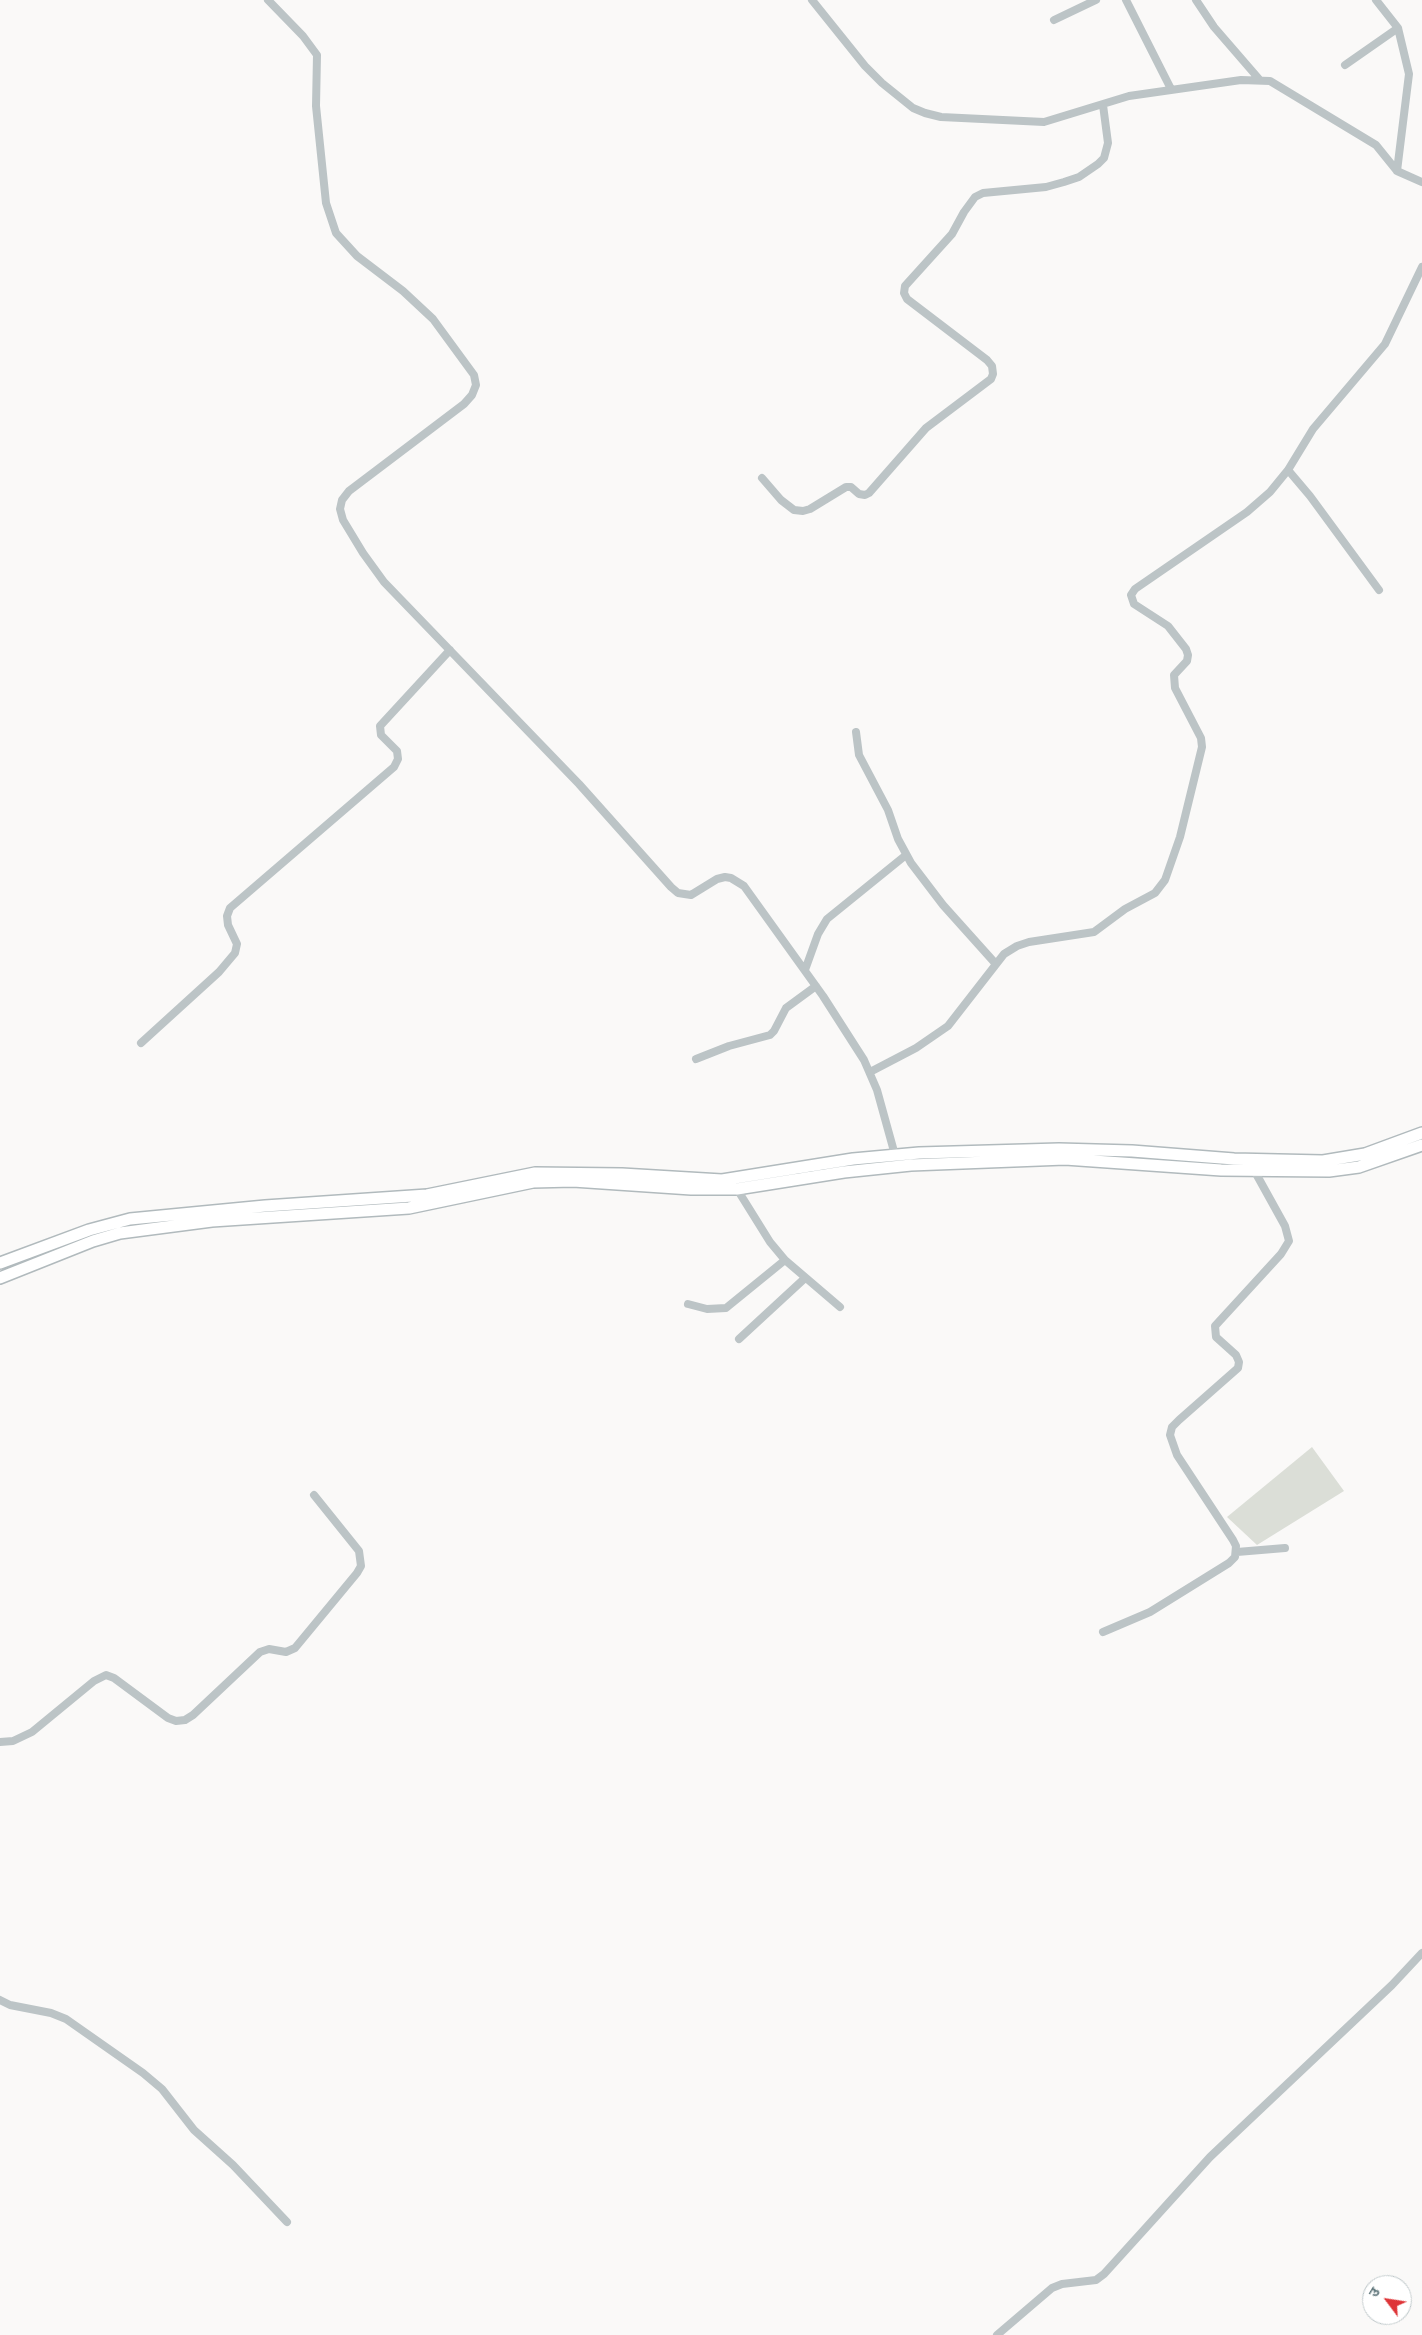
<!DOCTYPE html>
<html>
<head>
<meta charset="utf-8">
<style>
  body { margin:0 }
  #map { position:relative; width:1422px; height:2335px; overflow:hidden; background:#faf9f8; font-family:Signika,"Noto Sans Devanagari",sans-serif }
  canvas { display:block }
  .north { position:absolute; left:1362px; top:2275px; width:50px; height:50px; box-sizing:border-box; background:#fff; border:1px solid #c0c9cb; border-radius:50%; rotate:301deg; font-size:14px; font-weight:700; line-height:20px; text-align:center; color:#61777c }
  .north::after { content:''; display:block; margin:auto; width:18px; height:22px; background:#de3437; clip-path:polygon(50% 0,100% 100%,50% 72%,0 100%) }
</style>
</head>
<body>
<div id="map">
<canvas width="1422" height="2335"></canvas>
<div class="north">उ</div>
</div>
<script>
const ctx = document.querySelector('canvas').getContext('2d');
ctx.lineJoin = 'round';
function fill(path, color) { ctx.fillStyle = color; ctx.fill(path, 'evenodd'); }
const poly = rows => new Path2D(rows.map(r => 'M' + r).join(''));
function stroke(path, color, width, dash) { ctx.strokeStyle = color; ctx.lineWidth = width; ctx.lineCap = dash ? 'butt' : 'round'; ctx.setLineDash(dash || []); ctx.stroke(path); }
const green = poly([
  [1312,1447,1344,1491,1257,1545,1227,1517]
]);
const street = poly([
  [268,0,303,36,317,55,316,106,326,203,336,233,357,256,403,291,433,319,474,375,476,385,472,395,464,404,349,491,342,500,340,509,343,520,363,553,384,582,579,784,671,887,678,893,691,895,717,879,725,877,731,878,744,886,823,996,864,1060,877,1090,895,1155],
  [812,0,865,66,882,83,913,108,925,113,941,117,1044,122,1129,96,1241,80,1270,81,1376,145,1397,171,1422,182],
  [1126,0,1171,89],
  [1196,0,1214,27,1259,79],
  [1376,0,1398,28,1409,74,1397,171],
  [1054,20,1096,0],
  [1345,65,1398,28],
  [1288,470,1310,496,1379,590],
  [762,478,781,500,794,510,803,511,810,509,846,487,851,487,859,494,865,495,869,493,926,428,991,379,993,374,992,366,987,360,907,299,904,293,905,286,952,234,964,212,975,197,983,193,1046,187,1064,182,1079,177,1098,164,1104,158,1108,143,1103,105],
  [856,732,859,755,888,810,898,839,911,863,943,905,995,963],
  [805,970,818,934,827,919,906,855],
  [141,1043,219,972,235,953,237,944,228,925,227,916,230,908,394,767,398,759,397,751,381,735,380,726,450,650],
  [696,1059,729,1046,770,1035,774,1031,786,1008,816,986],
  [870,1072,916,1048,948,1026,1004,954,1017,946,1029,942,1094,932,1125,909,1155,893,1165,880,1180,837,1202,747,1201,738,1175,688,1174,675,1187,661,1188,655,1186,649,1168,626,1134,604,1131,595,1135,589,1247,512,1270,492,1288,470,1313,429,1385,344,1422,267],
  [737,1189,770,1242,785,1260,840,1307],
  [688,1304,707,1309,726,1308,785,1260],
  [739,1339,804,1279],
  [1237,1552,1285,1548],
  [1103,1632,1150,1612,1229,1563,1235,1557,1236,1546,1233,1540,1177,1455,1170,1435,1172,1427,1179,1420,1238,1368,1239,1362,1236,1355,1216,1337,1215,1326,1281,1254,1289,1241,1285,1226,1254,1170],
  [0,1742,13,1741,32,1732,94,1681,106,1675,114,1678,168,1718,176,1721,185,1720,193,1715,260,1652,269,1649,286,1652,295,1648,357,1573,361,1566,359,1551,314,1495],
  [0,2000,10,2005,51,2013,66,2019,143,2073,162,2089,194,2130,233,2165,287,2222],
  [997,2335,1052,2288,1062,2284,1096,2280,1104,2274,1210,2157,1392,1985,1422,1953]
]);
const secondary = poly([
  [0,1263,89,1230,130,1219,265,1206,427,1195,535,1173,622,1174,722,1180,853,1159,919,1153,1059,1149,1132,1151,1234,1159,1323,1161,1365,1154,1422,1133],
  [0,1278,93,1241,120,1233,212,1221,409,1208,533,1182,573,1181,691,1189,737,1189,844,1172,911,1165,1065,1159,1221,1170,1329,1171,1359,1167,1422,1145]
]);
fill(green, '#dbded7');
stroke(secondary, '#b1babd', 14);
stroke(street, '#bcc4c6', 8);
stroke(secondary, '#fff', 11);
</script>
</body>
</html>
